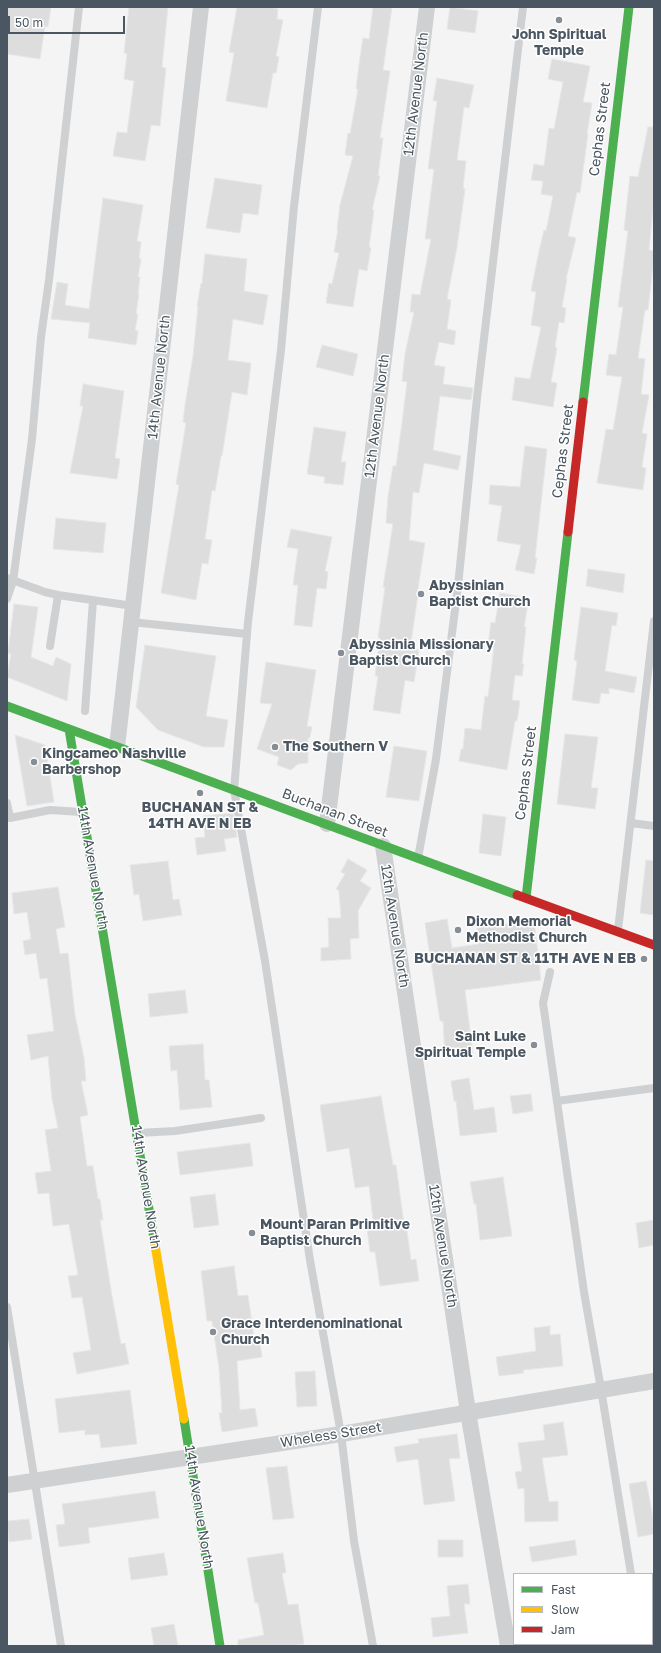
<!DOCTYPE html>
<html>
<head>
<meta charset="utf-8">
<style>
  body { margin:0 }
  #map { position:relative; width:661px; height:1653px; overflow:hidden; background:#f4f4f4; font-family:"Golos Text",sans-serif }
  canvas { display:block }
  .frame { position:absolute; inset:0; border:8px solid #4a5661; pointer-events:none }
  .legend { position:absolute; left:513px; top:1573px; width:140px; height:72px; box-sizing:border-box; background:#fff; border:1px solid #b7bbc0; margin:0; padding:5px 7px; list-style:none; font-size:12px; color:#4a5661 }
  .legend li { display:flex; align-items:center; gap:8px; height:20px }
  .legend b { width:20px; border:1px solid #b7bbc0 }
  .scale { position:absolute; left:8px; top:16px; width:117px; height:18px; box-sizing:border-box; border:2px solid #4a5661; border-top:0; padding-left:5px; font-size:12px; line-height:14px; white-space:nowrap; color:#4a5661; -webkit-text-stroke:3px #fff; paint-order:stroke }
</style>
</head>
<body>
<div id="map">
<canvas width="661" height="1653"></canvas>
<div class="frame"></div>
<ul class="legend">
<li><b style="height:5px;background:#4caf50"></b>Fast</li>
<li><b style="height:5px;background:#ffc107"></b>Slow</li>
<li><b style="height:5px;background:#c62828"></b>Jam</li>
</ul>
<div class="scale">50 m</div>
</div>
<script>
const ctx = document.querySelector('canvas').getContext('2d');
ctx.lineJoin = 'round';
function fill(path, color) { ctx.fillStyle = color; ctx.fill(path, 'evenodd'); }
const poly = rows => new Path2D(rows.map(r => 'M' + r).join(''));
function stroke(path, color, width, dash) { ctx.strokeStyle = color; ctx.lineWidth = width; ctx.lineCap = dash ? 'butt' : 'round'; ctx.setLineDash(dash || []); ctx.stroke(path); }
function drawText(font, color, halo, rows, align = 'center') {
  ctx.font = font + ' "Golos Text",sans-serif'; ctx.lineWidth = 3; ctx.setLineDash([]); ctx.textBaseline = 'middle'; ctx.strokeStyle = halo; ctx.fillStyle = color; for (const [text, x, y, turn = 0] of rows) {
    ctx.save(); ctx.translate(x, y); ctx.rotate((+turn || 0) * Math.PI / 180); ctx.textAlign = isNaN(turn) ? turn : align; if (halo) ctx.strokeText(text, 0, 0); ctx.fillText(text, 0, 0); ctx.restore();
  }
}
const building = poly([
  [7,7,51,7,48,27,45,26,40,59,7,54,7,7],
  [129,7,168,7,162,67,166,68,160,126,151,125,145,161,113,156,117,132,127,133,134,81,124,79,127,54,124,53,129,7],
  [237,7,269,7,278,9,277,19,283,20,276,56,279,57,276,73,273,73,267,108,226,101,234,53,229,52,237,7],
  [373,7,392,7,383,70,390,71,380,138,383,138,378,176,380,176,372,210,374,210,369,247,371,248,367,271,359,269,353,307,326,303,329,283,332,284,339,253,334,252,338,229,337,229,340,205,353,156,345,155,348,133,350,134,358,89,356,89,360,57,363,38,369,39,373,7],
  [450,7,478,11,475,33,447,29,450,7],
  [552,59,590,66,583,102,592,103,587,134,588,134,580,193,577,192,568,236,576,238,566,279,567,279,562,307,566,308,564,323,559,322,555,347,557,348,551,382,557,383,553,407,512,400,515,377,530,379,541,327,531,325,536,292,531,291,539,251,544,230,546,231,553,196,541,194,543,181,531,180,534,164,544,166,549,128,554,129,563,82,548,79,552,59],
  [437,78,474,85,469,108,464,107,457,160,466,161,463,188,465,189,457,247,447,299,451,300,447,329,456,331,454,345,439,342,434,365,445,367,443,384,473,388,471,400,440,396,433,450,461,456,458,470,424,463,419,493,413,492,409,540,425,543,417,595,418,595,410,649,419,650,414,682,405,680,400,714,373,710,378,676,375,676,380,638,378,638,385,587,383,587,393,524,386,523,388,496,393,466,396,466,402,423,407,382,402,381,405,354,414,312,410,312,412,294,420,295,431,239,425,239,434,169,428,169,437,101,433,101,437,78],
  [648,127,654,127,654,199,649,250,654,251,654,257,648,310,645,310,638,358,645,359,641,394,649,395,642,433,647,434,642,467,646,468,643,490,597,483,606,429,613,430,622,377,606,375,609,354,616,355,623,307,618,307,628,231,624,230,630,176,638,177,648,127],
  [215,178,262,185,258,215,243,213,240,233,206,228,215,178],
  [103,198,143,205,137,241,141,242,139,258,141,259,138,277,140,277,138,294,139,294,136,314,138,314,135,330,138,331,136,345,88,338,90,323,51,319,57,282,68,284,65,305,89,309,103,198],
  [205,254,247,259,244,291,268,295,263,325,233,319,228,360,251,363,249,380,247,395,232,392,222,456,221,456,215,491,212,490,205,539,212,540,208,564,202,563,196,600,161,593,179,485,176,484,186,423,183,422,185,405,193,356,198,307,197,306,201,283,202,284,205,254],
  [322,345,358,354,353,376,316,367,322,345],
  [83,384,124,391,115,458,120,459,117,479,70,473,83,406,80,406,83,384],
  [314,427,346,432,341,462,346,462,343,485,324,483,325,477,307,474,314,427],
  [525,446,547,449,535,558,537,558,534,574,515,570,521,545,497,541,502,506,489,504,490,485,520,487,525,446],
  [56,518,106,523,103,553,53,549,56,518],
  [291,529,332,537,325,571,328,572,326,589,317,588,312,627,294,625,298,585,293,585,298,549,287,547,291,529],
  [588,569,625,574,623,593,586,586,588,569],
  [500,593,529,598,524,627,526,627,522,664,524,664,522,676,515,675,512,700,520,701,517,721,515,721,507,770,459,761,461,749,463,749,465,728,481,730,485,696,488,697,494,647,488,646,491,622,495,623,500,593],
  [14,604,38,607,31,657,53,666,56,657,71,664,67,701,7,677,11,654,8,653,14,604],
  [581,607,618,613,616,626,612,625,605,671,637,677,634,693,609,688,609,694,601,693,599,704,572,700,577,661,574,660,581,607],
  [145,645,216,656,206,716,228,720,224,747,204,747,158,730,136,707,145,645],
  [266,662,316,670,307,726,312,727,310,737,308,739,308,763,298,764,291,770,277,765,279,757,257,749,272,704,260,703,266,662],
  [565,734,598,737,591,788,598,788,595,809,557,804,565,734],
  [15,735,45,745,54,802,27,806,15,735],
  [394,746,427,751,419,801,386,797,394,746],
  [233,813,237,837,224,839,226,851,197,855,195,838,205,837,203,816,233,813],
  [483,814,506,817,501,856,479,853,483,814],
  [348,859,367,870,360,881,371,888,358,911,359,938,350,939,351,959,321,961,321,948,329,947,328,918,341,918,339,891,336,889,345,874,341,872,348,859],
  [646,860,654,861,654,915,640,913,646,860],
  [168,861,173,900,179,899,182,915,143,921,139,894,134,895,130,865,168,861],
  [58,887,65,927,56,929,60,954,68,953,75,1015,84,1058,86,1081,81,1081,88,1115,80,1117,87,1166,93,1166,98,1199,100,1199,103,1220,100,1220,112,1296,121,1344,125,1343,129,1364,77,1374,73,1353,91,1350,82,1297,72,1298,68,1276,78,1275,69,1224,53,1226,49,1193,38,1194,35,1173,51,1171,45,1130,58,1128,52,1099,48,1056,31,1060,27,1035,54,1031,47,978,40,979,36,953,25,955,23,941,31,939,27,912,14,914,12,893,58,887],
  [447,919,452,948,479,944,477,927,534,920,541,980,465,990,473,1055,445,1056,443,1021,440,1021,425,923,447,919],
  [185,990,188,1013,150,1017,148,994,185,990],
  [203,1044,205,1080,209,1080,212,1107,180,1110,177,1070,171,1071,169,1046,203,1044],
  [469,1078,474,1110,494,1107,497,1132,460,1136,456,1101,454,1101,451,1081,469,1078],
  [531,1094,533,1111,513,1114,510,1096,531,1094],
  [381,1096,393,1165,396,1165,404,1224,406,1224,411,1260,416,1259,419,1281,380,1286,375,1252,370,1252,367,1229,374,1228,369,1186,355,1188,349,1148,327,1152,320,1105,381,1096],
  [250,1143,253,1166,180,1175,177,1152,250,1143],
  [503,1177,512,1236,480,1240,476,1204,474,1204,470,1182,503,1177],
  [215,1194,219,1225,194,1228,190,1197,215,1194],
  [654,1220,654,1245,639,1248,636,1223,654,1220],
  [234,1266,238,1296,248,1295,254,1338,259,1337,262,1357,237,1361,240,1410,255,1408,258,1426,222,1432,219,1413,222,1413,219,1368,212,1321,207,1321,201,1271,234,1266],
  [550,1326,550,1335,560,1334,563,1366,523,1370,524,1373,499,1376,496,1357,536,1351,534,1328,550,1326],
  [315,1371,317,1406,297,1407,295,1372,315,1371],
  [130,1390,137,1444,101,1448,99,1434,85,1435,85,1430,59,1433,55,1399,130,1390],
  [563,1422,568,1455,542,1458,549,1502,558,1501,558,1521,525,1522,524,1488,518,1489,515,1472,522,1471,518,1443,545,1440,543,1425,563,1422],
  [457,1434,460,1458,449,1459,455,1501,424,1505,418,1459,397,1462,394,1447,419,1443,418,1439,457,1434],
  [287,1466,294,1518,273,1520,266,1468,287,1466],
  [646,1481,654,1522,654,1534,638,1537,629,1484,646,1481],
  [155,1491,159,1518,88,1528,90,1543,59,1547,56,1525,65,1524,62,1504,155,1491],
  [29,1519,32,1539,9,1542,7,1521,29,1519],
  [438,1540,463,1540,463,1557,438,1557,438,1540],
  [575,1540,577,1555,532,1562,529,1547,575,1540],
  [164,1553,168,1575,131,1580,128,1558,164,1553],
  [283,1553,286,1573,282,1573,288,1605,298,1604,304,1644,291,1646,238,1646,238,1640,264,1635,258,1603,255,1603,247,1558,283,1553],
  [468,1584,470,1604,464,1604,468,1633,433,1637,431,1618,450,1616,447,1586,468,1584],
  [174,1624,178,1646,154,1646,151,1628,174,1624]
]);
const lane = poly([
  [318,7,294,206,281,350,248,622,234,790,265,961,310,1260,341,1434,354,1541,373,1646],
  [7,578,45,592,58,595,133,606],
  [7,599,13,581,32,439,41,337,49,280,79,7],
  [131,622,247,634],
  [50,646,58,595],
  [85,711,93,601],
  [7,803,10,818,50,810,81,812],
  [631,823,654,826],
  [418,858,436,759,458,586,477,398,523,7],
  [618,930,654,621],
  [550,972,543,1003,584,1292,601,1389,631,1574],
  [557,1101,654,1088],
  [138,1133,175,1131,261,1118],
  [7,1307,61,1646],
  [642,1644,643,1646]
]);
const street = poly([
  [117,747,201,7],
  [327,824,427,7],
  [383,846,468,1412,508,1646],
  [7,1485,341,1434,654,1381]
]);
const fast = poly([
  [583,402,629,7],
  [7,706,517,895],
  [69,729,155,1245],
  [526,898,568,532],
  [184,1419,220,1646]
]);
const slow = poly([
  [155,1245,184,1419]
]);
const jam = poly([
  [568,532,583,402],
  [517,895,654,945]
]);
const markers = [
  [559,20,4,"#868d94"],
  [421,594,4,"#868d94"],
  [341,653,4,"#868d94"],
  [275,747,4,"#868d94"],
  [34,762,4,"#868d94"],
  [200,793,4,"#868d94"],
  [458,930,4,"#868d94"],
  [644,959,4,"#868d94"],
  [534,1045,4,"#868d94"],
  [252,1233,4,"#868d94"],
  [213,1332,4,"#868d94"]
];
const poiNames = [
  ["John Spiritual",559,35,"center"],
  ["Temple",559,51,"center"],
  ["Abyssinian",429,586],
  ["Baptist Church",429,602],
  ["Abyssinia Missionary",349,645],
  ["Baptist Church",349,661],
  ["The Southern V",283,747],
  ["Kingcameo Nashville",42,754],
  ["Barbershop",42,770],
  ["BUCHANAN ST &",200,808,"center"],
  ["14TH AVE N EB",200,824,"center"],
  ["Dixon Memorial",466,922],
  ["Methodist Church",466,938],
  ["BUCHANAN ST & 11TH AVE N EB",636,959,"right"],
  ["Saint Luke",526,1037,"right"],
  ["Spiritual Temple",526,1053,"right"],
  ["Mount Paran Primitive",260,1225],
  ["Baptist Church",260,1241],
  ["Grace Interdenominational",221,1324],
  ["Church",221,1340]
];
const streetNames = [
  ["12th Avenue North",416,94,-83],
  ["Cephas Street",600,129,-83],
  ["14th Avenue North",159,377,-84],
  ["12th Avenue North",377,416,-83],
  ["Cephas Street",563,451,-83],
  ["Cephas Street",526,773,-83],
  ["Buchanan Street",335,813,21],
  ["14th Avenue North",93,868,80],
  ["12th Avenue North",395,926,81],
  ["14th Avenue North",146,1187,81],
  ["12th Avenue North",443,1246,81],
  ["Wheless Street",331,1435,-9],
  ["14th Avenue North",199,1507,81]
];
fill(building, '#ddddde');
stroke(building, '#e5e6e7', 1);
stroke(lane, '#ced0d2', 8);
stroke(street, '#ced0d2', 16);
stroke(fast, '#4caf50', 9);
stroke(slow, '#ffc107', 9);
stroke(jam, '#c62828', 9);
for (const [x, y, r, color] of markers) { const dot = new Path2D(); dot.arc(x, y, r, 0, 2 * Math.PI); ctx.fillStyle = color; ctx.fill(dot); stroke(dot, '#fff', 1.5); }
drawText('bold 14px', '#4a5661', '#fff', poiNames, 'left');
drawText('14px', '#4a5661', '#fff', streetNames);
</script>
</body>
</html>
